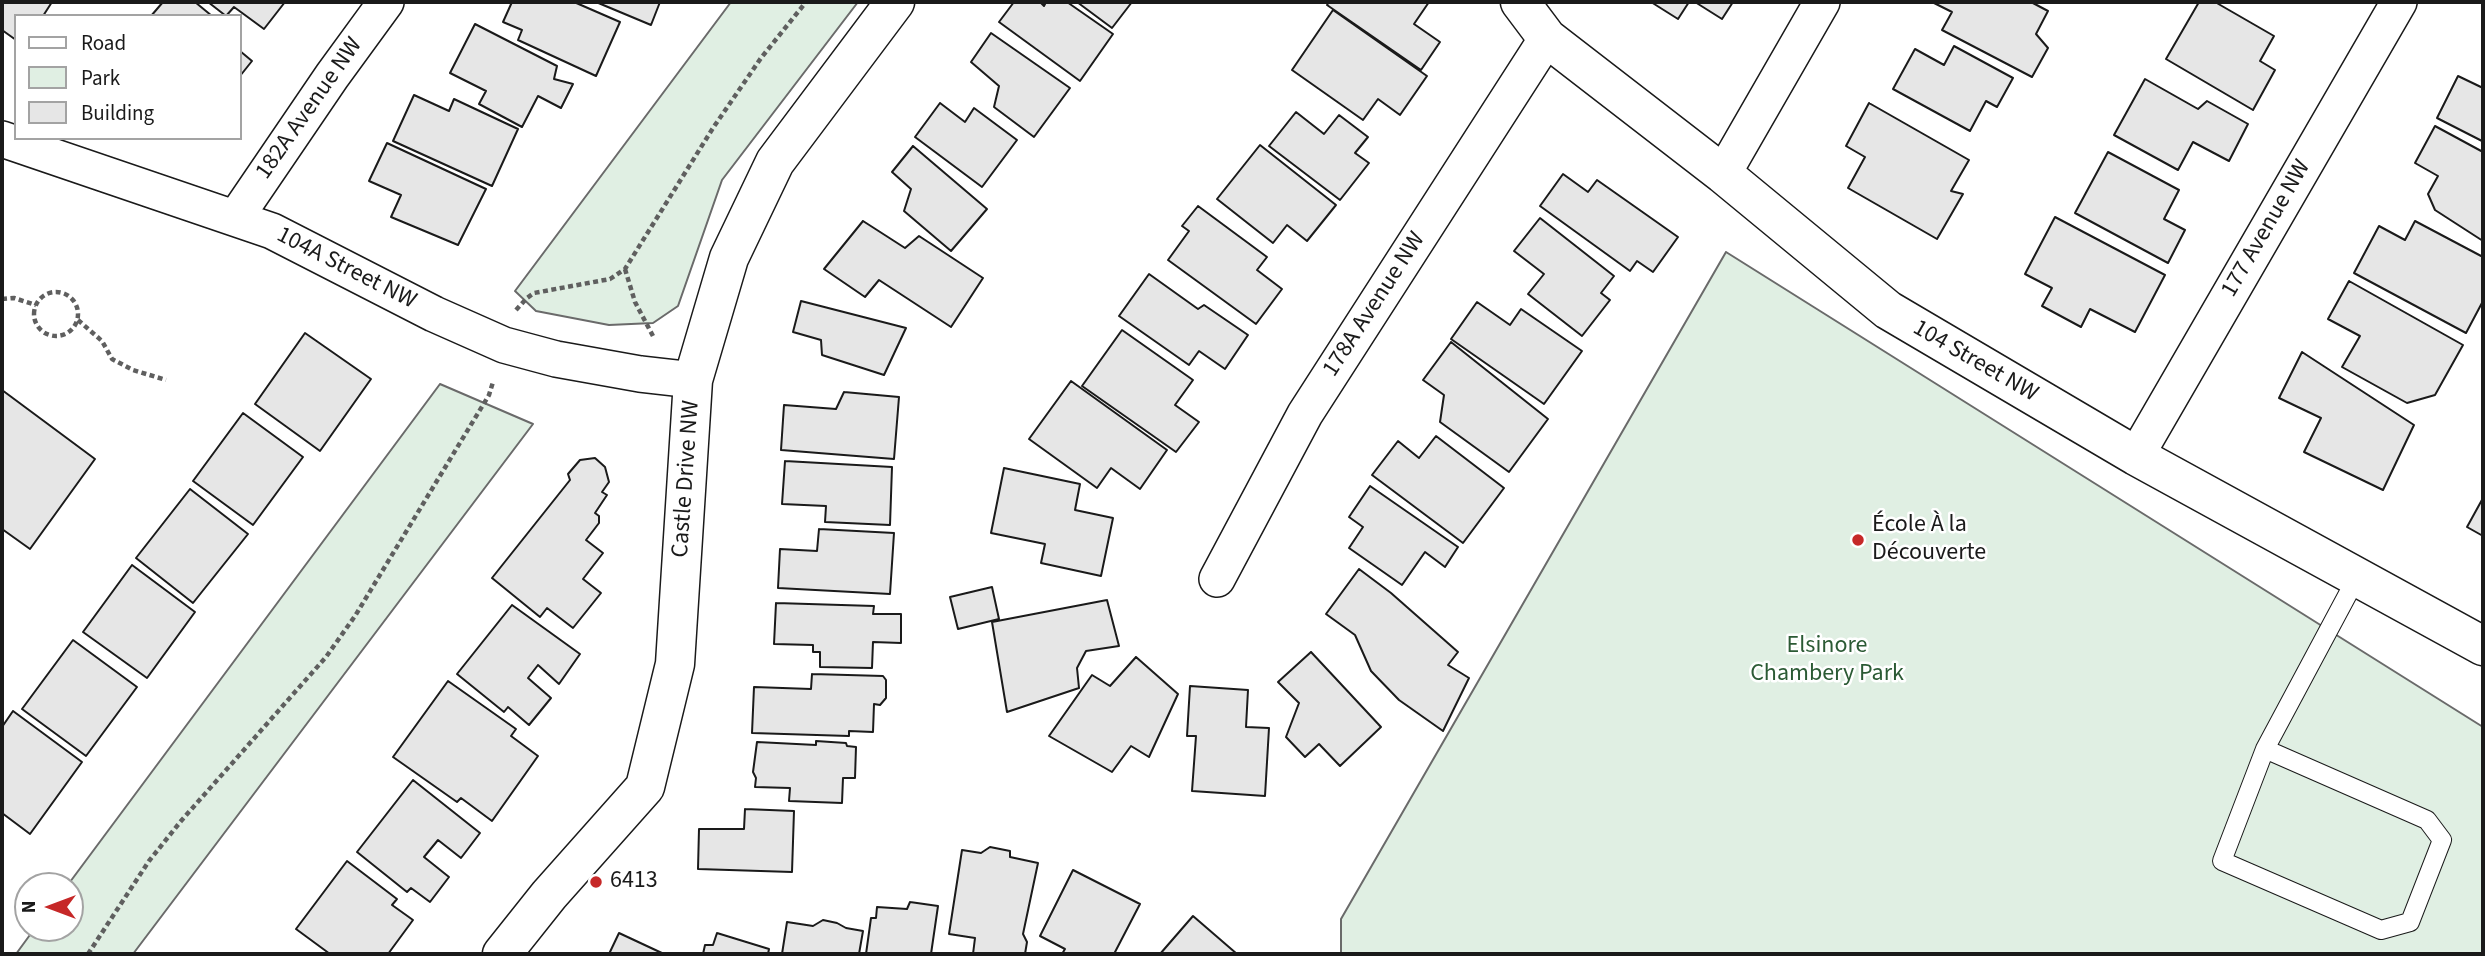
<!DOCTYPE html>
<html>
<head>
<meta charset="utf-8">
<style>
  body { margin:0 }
  #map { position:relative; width:2485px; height:956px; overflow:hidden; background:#fff; font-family:"Source Sans 3",sans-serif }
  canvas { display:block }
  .frame { position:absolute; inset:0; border:4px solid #1a1a1a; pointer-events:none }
  .legend { position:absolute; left:14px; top:14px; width:228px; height:126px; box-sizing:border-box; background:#fff; border:2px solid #a3a3a3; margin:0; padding:9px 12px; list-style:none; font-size:21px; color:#1a1a1a }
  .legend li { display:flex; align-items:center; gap:14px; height:35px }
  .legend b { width:35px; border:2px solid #a3a3a3 }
  .north { position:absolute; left:14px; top:872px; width:70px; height:70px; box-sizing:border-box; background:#fff; border:2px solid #a3a3a3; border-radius:50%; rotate:270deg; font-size:19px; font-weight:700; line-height:28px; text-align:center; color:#1a1a1a }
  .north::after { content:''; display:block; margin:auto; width:24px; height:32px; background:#c62828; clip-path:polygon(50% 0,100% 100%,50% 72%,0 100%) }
</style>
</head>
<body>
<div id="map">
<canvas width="2485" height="956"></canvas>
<div class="frame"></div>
<ul class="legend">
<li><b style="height:9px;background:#fff"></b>Road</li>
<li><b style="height:19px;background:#e0efe3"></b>Park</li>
<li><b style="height:19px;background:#e6e6e6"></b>Building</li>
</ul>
<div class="north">N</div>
</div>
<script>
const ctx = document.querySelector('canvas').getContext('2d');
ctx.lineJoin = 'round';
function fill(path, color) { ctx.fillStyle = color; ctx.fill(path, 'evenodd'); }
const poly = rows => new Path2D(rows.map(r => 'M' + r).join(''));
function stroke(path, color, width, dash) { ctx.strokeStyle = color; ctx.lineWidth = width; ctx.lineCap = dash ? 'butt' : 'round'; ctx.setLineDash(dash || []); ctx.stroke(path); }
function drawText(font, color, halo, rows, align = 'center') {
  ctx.font = font + ' "Source Sans 3",sans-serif'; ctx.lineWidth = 5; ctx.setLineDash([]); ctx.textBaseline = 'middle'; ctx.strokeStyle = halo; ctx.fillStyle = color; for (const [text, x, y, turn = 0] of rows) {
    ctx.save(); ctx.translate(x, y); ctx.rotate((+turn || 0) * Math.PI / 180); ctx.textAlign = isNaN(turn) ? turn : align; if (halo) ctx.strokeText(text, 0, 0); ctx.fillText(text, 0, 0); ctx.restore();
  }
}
const green = poly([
  [731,2,858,2,722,180,678,306,653,323,609,325,536,311,515,291,731,2],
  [1726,252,2483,727,2483,954,1341,954,1341,919,1726,252],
  [440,384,533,424,133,954,16,954,35,928,70,928,70,886,67,886,440,384]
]);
const building = poly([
  [2,2,52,2,43,16,16,16,16,40,2,30,2,2],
  [163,2,195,2,212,16,151,16,163,2],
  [208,2,285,2,264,29,234,7,226,16,208,2],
  [512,2,574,2,620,22,596,76,518,40,522,30,503,22,512,2],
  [596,2,660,2,651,25,596,2],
  [1014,2,1040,2,1044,6,1046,2,1067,2,1113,34,1080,81,999,22,1014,2],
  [1077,2,1132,2,1112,28,1077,2],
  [1329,2,1429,2,1414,24,1440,42,1421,70,1327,5,1329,2],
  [1651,2,1689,2,1678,19,1651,2],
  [1695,2,1733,2,1722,19,1695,2],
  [1932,2,2031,2,2048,11,2036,34,2048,48,2032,77,1942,30,1952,12,1932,2],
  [2199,2,2215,2,2274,36,2260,61,2275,70,2253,110,2166,59,2199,2],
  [1333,10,1427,76,1400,115,1378,99,1363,120,1292,70,1333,10],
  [475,24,557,66,554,79,573,84,561,108,538,96,522,127,479,104,486,91,450,73,475,24],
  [991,33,1070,88,1034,137,994,107,999,86,971,62,991,33],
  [1954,46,2013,78,1997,107,1986,101,1970,131,1893,89,1915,49,1944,65,1954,46],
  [240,51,252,61,240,76,240,51],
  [2458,76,2483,88,2482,141,2437,118,2458,76],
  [2145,79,2198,109,2207,101,2248,124,2229,161,2193,142,2178,170,2114,135,2145,79],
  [414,95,449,111,454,99,518,129,492,186,393,141,414,95],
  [940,103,965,122,974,108,1017,140,982,187,915,137,940,103],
  [1869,103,1969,160,1951,191,1963,194,1937,239,1848,188,1865,157,1846,146,1869,103],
  [1296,112,1324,134,1339,115,1368,137,1355,153,1369,163,1340,200,1269,146,1296,112],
  [2435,126,2483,152,2483,241,2435,210,2428,194,2438,176,2415,163,2435,126],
  [387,143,486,189,458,245,391,217,401,195,369,181,387,143],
  [1260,145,1336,205,1307,241,1287,225,1273,243,1217,199,1260,145],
  [913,146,987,209,951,251,904,211,911,189,892,172,913,146],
  [2108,152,2179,190,2164,219,2185,230,2168,263,2075,213,2108,152],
  [1563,174,1588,192,1597,180,1678,237,1653,272,1637,261,1630,271,1540,206,1563,174],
  [1198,206,1267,257,1257,270,1282,289,1256,324,1168,260,1189,231,1182,226,1198,206],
  [2055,217,2165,275,2135,332,2090,309,2081,327,2042,306,2052,288,2025,274,2055,217],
  [1540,218,1614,276,1601,293,1610,300,1582,336,1528,294,1544,274,1514,251,1540,218],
  [863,221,905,248,919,236,983,278,951,327,879,280,865,297,824,269,863,221],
  [2415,221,2483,257,2483,301,2466,333,2354,273,2379,226,2405,240,2415,221],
  [1149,274,1198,309,1204,305,1248,335,1225,369,1199,351,1189,365,1119,316,1149,274],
  [2349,281,2463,345,2435,395,2407,403,2342,367,2360,336,2328,319,2349,281],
  [801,301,906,328,884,375,822,355,821,340,793,332,801,301],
  [1477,302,1510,325,1521,309,1582,351,1544,404,1451,339,1477,302],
  [1122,330,1193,380,1175,405,1199,422,1176,452,1082,386,1122,330],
  [305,333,371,379,320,451,255,404,305,333],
  [1451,342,1548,419,1509,472,1440,422,1444,395,1423,380,1451,342],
  [2302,352,2414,425,2383,490,2304,452,2321,418,2279,398,2302,352],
  [1071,381,1167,450,1140,489,1111,468,1097,488,1029,439,1071,381],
  [2,390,95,459,30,549,2,529,2,390],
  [844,392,899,397,894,459,781,450,784,405,836,409,844,392],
  [243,413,303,457,253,525,193,481,243,413],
  [1436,436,1504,488,1463,543,1372,475,1398,441,1419,458,1436,436],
  [595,458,605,467,609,482,602,492,607,495,595,513,599,516,599,523,586,540,603,553,583,579,601,593,573,628,547,608,540,617,492,578,570,480,568,474,580,460,595,458],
  [785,461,892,467,890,525,825,522,826,506,782,504,785,461],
  [1004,468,1080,484,1075,510,1113,518,1101,576,1041,563,1045,544,991,533,1004,468],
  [1370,486,1458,547,1445,567,1425,552,1402,585,1349,548,1363,527,1349,517,1370,486],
  [190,489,248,534,193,603,136,558,190,489],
  [2483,498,2483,536,2467,527,2483,498],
  [819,529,894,533,890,594,778,588,780,549,817,551,819,529],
  [132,565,195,612,147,678,83,632,132,565],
  [1359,569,1391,593,1458,652,1448,665,1469,678,1443,731,1399,700,1371,671,1355,635,1326,614,1359,569],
  [992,587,999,619,958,629,950,597,992,587],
  [1107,600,1119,646,1086,651,1077,668,1079,688,1007,712,992,622,1107,600],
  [776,603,874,606,873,614,901,614,901,643,873,642,872,668,820,667,820,652,813,652,813,645,774,644,776,603],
  [512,605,580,654,559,684,538,665,528,678,551,698,529,725,508,707,504,712,457,674,512,605],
  [73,640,137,687,86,756,22,709,73,640],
  [1311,652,1381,727,1340,766,1319,744,1305,757,1286,737,1299,703,1278,682,1311,652],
  [1136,657,1178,694,1149,757,1131,746,1112,772,1049,736,1092,675,1110,686,1136,657],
  [812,674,883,676,886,680,886,698,880,705,874,704,873,732,849,731,849,736,752,733,754,687,811,689,812,674],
  [448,681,516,729,511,736,538,756,492,821,461,798,457,802,393,757,448,681],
  [1190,686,1248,690,1246,727,1269,728,1265,796,1192,791,1196,736,1187,736,1190,686],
  [13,711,82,762,30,834,2,813,2,727,13,711],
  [816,741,846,743,847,746,856,747,855,778,843,778,842,803,789,801,790,788,755,787,756,778,753,772,757,742,816,745,816,741],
  [413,780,480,833,461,858,438,840,424,857,449,877,430,902,411,888,407,892,357,852,413,780],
  [745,809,794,811,792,872,698,869,699,829,744,829,745,809],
  [990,847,1010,851,1010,857,1038,863,1023,934,1027,942,1025,954,973,954,975,938,949,934,962,850,981,853,990,847],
  [347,861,397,899,392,905,413,920,388,954,330,954,296,929,347,861],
  [1073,870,1140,904,1114,954,1062,954,1065,949,1040,936,1073,870],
  [910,902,938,906,931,954,866,954,871,918,876,918,877,907,907,909,910,902],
  [1193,916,1237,954,1160,954,1193,916],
  [823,920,837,923,846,928,863,931,859,954,782,954,787,922,813,926,823,920],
  [619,933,664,954,609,954,619,933],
  [717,933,769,949,768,954,703,954,705,945,713,945,717,933]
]);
const path = poly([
  [625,269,635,302,654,338],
  '34 314a22 22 0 1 1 44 0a22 22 0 1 1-44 0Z',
  [2,299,14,298,36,305],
  [516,310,527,298,534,293,610,279,625,269,713,128,761,58,806,2],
  [78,320,102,341,112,359,133,370,166,380],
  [88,954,149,861,181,821,326,657,355,616,489,395,493,382]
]);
const service = poly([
  [2265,749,2427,820,2442,840,2410,922,2381,930,2222,861,2265,749,2357,577]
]);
const minor = poly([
  [2,139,272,231,434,314,504,345,556,359,640,374,693,380],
  [1723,174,1822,2],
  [236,217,332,76,386,2],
  [2136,456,2399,2],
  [1217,579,1305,414,1547,38]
]);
const tertiary = poly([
  [1520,2,1547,38,1723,174,1888,310,2136,456,2483,646],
  [502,954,549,895,645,787,675,664,693,380,729,258,775,162,895,2]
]);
const markers = [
  [1858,540,7,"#c62828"],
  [596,882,7,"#c62828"]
];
const streetNames = [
  ["182A Avenue NW",310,109,-55],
  ["177 Avenue NW",2267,229,-60],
  ["104A Street NW",346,269,27],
  ["178A Avenue NW",1375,305,-57],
  ["104 Street NW",1975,362,30],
  ["Castle Drive NW",687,479,-86]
];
const poiNames = [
  ["École À la",1872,526],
  ["Découverte",1872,554],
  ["6413",610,882]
];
const parkNames = [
  ["Elsinore",1827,647],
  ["Chambery Park",1827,675]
];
fill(green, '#e0efe3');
stroke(green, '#6a6a6a', 2);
fill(building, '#e6e6e6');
stroke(building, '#1a1a1a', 2);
stroke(service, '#1a1a1a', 20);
stroke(minor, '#1a1a1a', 38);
stroke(tertiary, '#1a1a1a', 41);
stroke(path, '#5f5f5f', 4.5, [5, 3.5]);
stroke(service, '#fff', 18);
stroke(minor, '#fff', 35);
stroke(tertiary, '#fff', 38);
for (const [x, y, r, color] of markers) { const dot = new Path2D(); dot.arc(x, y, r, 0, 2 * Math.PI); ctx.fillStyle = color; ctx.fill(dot); stroke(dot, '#fff', 2.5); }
drawText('24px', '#1a1a1a', '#fff', streetNames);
drawText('24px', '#1a1a1a', '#fff', poiNames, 'left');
drawText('24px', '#2b5a34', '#fff', parkNames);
</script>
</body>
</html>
